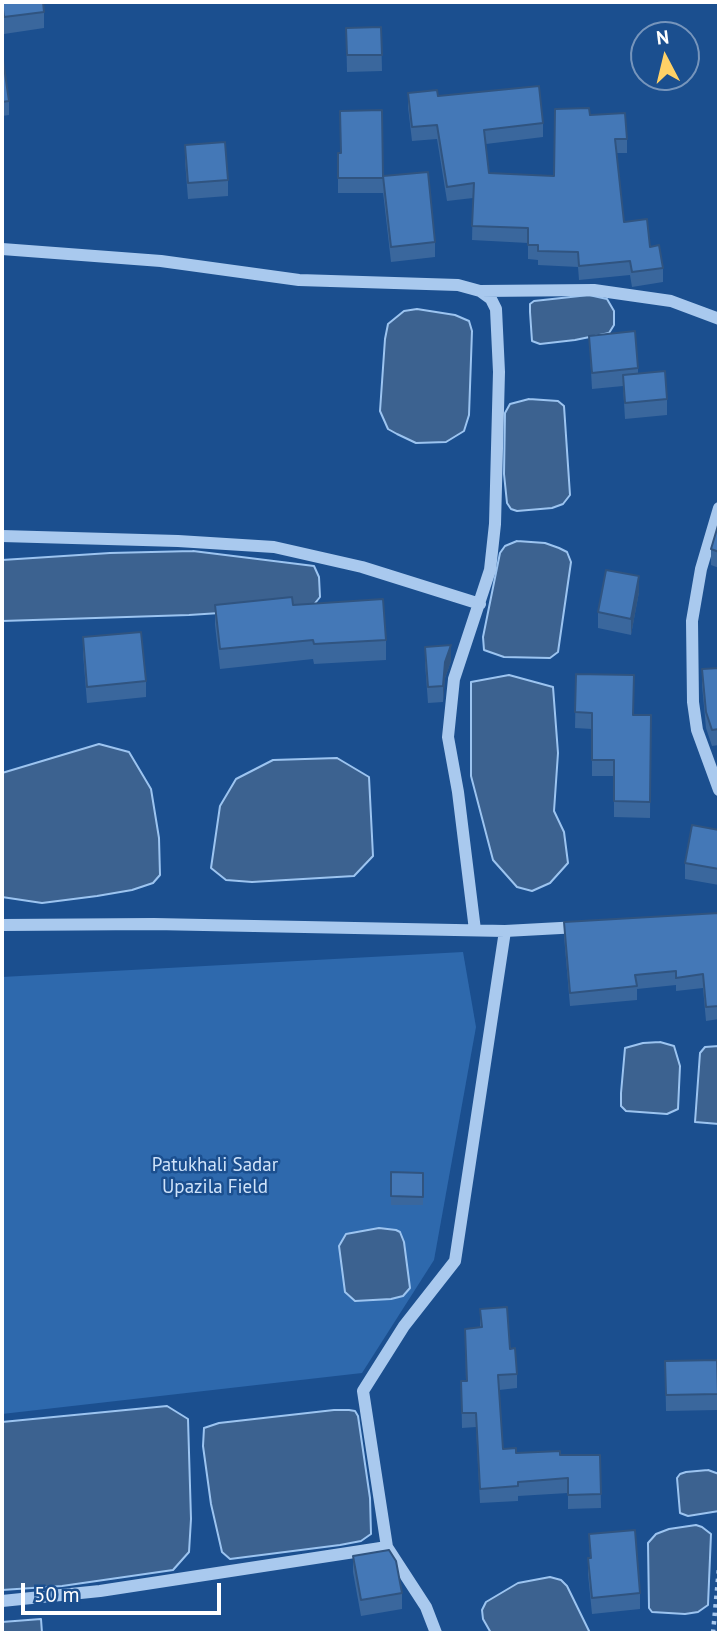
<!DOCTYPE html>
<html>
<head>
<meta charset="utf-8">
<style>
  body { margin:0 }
  #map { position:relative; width:721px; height:1635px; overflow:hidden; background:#1b4f8f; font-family:"PT Sans",sans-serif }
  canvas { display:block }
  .frame { position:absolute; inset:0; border:4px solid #fff; pointer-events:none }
  .north { position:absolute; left:630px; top:21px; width:70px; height:70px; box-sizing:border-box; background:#1b4f8f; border:2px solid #7695bc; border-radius:50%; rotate:353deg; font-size:19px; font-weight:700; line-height:28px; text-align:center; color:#fff }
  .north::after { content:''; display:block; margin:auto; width:24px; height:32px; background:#ffd166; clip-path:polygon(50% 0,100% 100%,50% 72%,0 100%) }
  .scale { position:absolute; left:21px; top:1583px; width:200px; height:32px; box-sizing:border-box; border:4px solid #fff; border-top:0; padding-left:9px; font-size:21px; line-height:24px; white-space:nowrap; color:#fff; -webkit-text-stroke:5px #1b4f8f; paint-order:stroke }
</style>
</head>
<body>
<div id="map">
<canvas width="721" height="1635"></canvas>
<div class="frame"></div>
<div class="north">N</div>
<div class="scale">50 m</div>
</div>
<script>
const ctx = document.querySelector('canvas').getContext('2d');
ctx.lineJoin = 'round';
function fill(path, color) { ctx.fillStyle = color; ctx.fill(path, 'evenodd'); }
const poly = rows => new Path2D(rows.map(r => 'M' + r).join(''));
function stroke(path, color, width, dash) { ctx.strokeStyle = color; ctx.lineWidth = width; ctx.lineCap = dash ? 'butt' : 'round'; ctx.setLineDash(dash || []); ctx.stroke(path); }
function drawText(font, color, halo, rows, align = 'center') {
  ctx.font = font + ' "PT Sans",sans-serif'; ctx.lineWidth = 5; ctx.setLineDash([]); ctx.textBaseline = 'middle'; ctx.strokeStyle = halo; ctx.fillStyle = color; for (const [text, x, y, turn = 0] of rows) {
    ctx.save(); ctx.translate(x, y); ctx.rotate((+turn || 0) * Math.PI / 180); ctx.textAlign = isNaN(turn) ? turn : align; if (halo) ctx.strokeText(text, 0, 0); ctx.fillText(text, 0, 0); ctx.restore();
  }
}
const green = poly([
  [463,952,476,1027,434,1260,362,1373,2,1414,2,977]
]);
const water = poly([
  [589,295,607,299,614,311,614,325,609,333,575,340,540,344,532,341,530,312,530,304,534,301,589,295],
  [417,309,455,315,469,321,472,331,469,415,464,431,446,442,416,443,397,434,388,429,380,411,385,339,388,324,404,311,417,309],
  [529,399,558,401,564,406,570,495,563,504,552,508,517,511,511,509,507,503,504,474,505,413,510,404,529,399],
  [517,541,545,543,559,548,567,552,571,562,558,652,550,658,504,657,484,650,483,637,500,553,505,546,517,541],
  [193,551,314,566,319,577,320,597,312,607,189,615,2,621,2,560,110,553,193,551],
  [509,675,553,687,558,753,554,811,564,832,568,863,550,883,532,891,517,887,493,860,471,776,471,682,509,675],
  [99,744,129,752,151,789,159,838,160,875,153,883,132,890,97,896,42,903,2,897,2,773,99,744],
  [337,758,369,777,373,856,354,876,252,882,226,880,211,868,220,806,236,779,273,760,337,758],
  [660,1042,674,1046,680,1066,678,1109,667,1114,626,1111,621,1106,621,1093,625,1048,643,1043,660,1042],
  [719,1046,719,1124,695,1122,700,1053,705,1047,719,1046],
  [379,1228,396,1230,400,1232,404,1242,410,1288,403,1296,391,1299,355,1301,345,1292,339,1246,346,1234,379,1228],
  [167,1406,188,1419,191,1519,189,1552,173,1570,62,1586,2,1590,2,1422,167,1406],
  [334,1410,349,1410,355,1411,358,1416,370,1498,371,1534,361,1541,340,1545,230,1559,222,1552,211,1504,203,1446,204,1428,219,1423,334,1410],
  [708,1470,719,1474,719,1511,688,1516,680,1513,677,1478,680,1474,686,1472,708,1470],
  [696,1525,702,1527,711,1534,708,1605,698,1612,685,1614,652,1612,649,1608,648,1543,656,1534,669,1529,696,1525],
  [550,1577,561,1580,567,1586,590,1633,491,1633,483,1619,482,1610,486,1602,518,1583,550,1577],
  [41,1619,42,1633,2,1633,2,1622,41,1619]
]);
const path = poly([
  [713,1633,719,1568]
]);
const minor = poly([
  [2,249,161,261,299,280,458,285,480,291,491,299,496,309,499,372,495,524,490,570,454,679,448,737,458,792,475,930],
  [480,291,594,290,671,301,719,319],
  [719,508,701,569,692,621,693,702,697,730,719,790],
  [2,536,178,541,274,547,362,567,480,604],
  [2,925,154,924,505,931,579,927],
  [2,1601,100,1591,387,1547],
  [436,1633,426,1607,387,1547,363,1391,404,1326,455,1261,505,931]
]);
const wall = poly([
  [2,2,44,12,44,28,4,34,2,16],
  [381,27,382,71,347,72,346,28],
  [2,53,9,101,9,115,2,116],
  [408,93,438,96,543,123,543,137,486,144,489,173,554,176,590,115,627,139,627,153,617,153,624,222,650,247,663,268,663,282,632,287,630,275,579,280,578,267,538,265,538,260,528,259,528,243,472,240,473,198,447,201,437,139,412,141,408,107],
  [185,145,228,180,228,196,188,199,185,161],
  [338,153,383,176,435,242,435,257,391,262,383,192,383,193,338,193],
  [589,336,638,368,638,374,667,399,667,415,625,419,623,386,592,389],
  [719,522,719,568,711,565,711,549],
  [639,592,631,635,598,628,598,612],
  [215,605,293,605,386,640,386,660,314,664,313,659,220,669,215,625],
  [83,637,146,681,146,697,87,703,83,653],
  [425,647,451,661,445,678,443,702,428,703,425,663],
  [719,668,719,745,712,746,706,728,702,685,702,669],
  [576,674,633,715,651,715,650,818,614,817,614,776,592,776,592,729,575,728],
  [719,830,719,885,685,879,685,863],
  [719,913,719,1019,706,1021,703,988,676,991,676,985,637,989,637,1000,570,1006,564,936,564,922],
  [391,1172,423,1173,423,1205,391,1205],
  [480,1309,510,1349,517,1374,517,1388,499,1390,503,1449,516,1453,560,1455,600,1455,601,1508,568,1509,568,1493,518,1496,518,1501,480,1503,476,1427,462,1428,461,1381,466,1381,465,1329,480,1328],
  [717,1360,718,1410,666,1411,665,1361],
  [589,1534,640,1593,640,1609,592,1614,588,1574,588,1558,590,1558],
  [353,1556,402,1593,402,1609,361,1616,353,1572]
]);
const shadedWall = poly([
  [639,576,639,592,631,635,631,619],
  [451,645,451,661,445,678,443,702,443,686,445,662]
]);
const building = poly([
  [2,2,43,2,44,12,4,17,2,2],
  [381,27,382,55,347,55,346,28,381,27],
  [2,53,9,101,2,102,2,53],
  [539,86,543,123,484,130,489,173,554,176,555,109,589,108,590,115,625,113,627,139,615,139,624,222,647,219,650,247,659,245,663,268,632,272,630,261,579,266,578,252,538,251,538,245,528,245,528,228,472,226,474,183,447,187,437,125,412,127,408,93,437,90,438,96,539,86],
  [382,110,383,176,428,172,435,242,391,247,383,176,383,178,338,178,338,153,341,153,340,111,382,110],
  [225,142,228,180,188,183,185,145,225,142],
  [635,331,638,368,592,373,589,336,635,331],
  [665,371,667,399,625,403,623,375,665,371],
  [719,522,719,552,711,549,719,522],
  [606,570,639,576,631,619,598,612,606,570],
  [292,597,293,605,383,599,386,640,314,644,313,640,220,649,215,605,292,597],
  [141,632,146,681,87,687,83,637,141,632],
  [451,645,445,662,443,686,428,687,425,647,451,645],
  [719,668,719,729,712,730,706,712,702,669,719,668],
  [576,674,634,675,633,715,651,715,650,802,614,801,614,760,592,760,592,713,575,712,576,674],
  [692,825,719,830,719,869,685,863,692,825],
  [719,913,719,1006,706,1007,703,974,676,978,676,971,635,975,637,986,570,993,564,922,719,913],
  [391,1172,423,1173,423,1197,391,1196,391,1172],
  [507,1307,510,1349,515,1348,517,1374,498,1375,503,1449,516,1448,516,1453,560,1451,560,1455,600,1455,601,1494,568,1495,568,1478,518,1482,518,1486,480,1489,476,1413,462,1413,461,1381,467,1381,465,1329,482,1327,480,1309,507,1307],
  [717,1360,718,1394,666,1395,665,1361,717,1360],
  [635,1530,640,1593,592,1598,588,1558,591,1558,589,1534,635,1530],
  [389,1550,396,1561,402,1593,361,1600,353,1556,389,1550]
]);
const parkNames = [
  ["Patukhali Sadar",215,1166],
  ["Upazila Field",215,1188]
];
fill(green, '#2e69ad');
fill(water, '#3c6290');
stroke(water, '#9cc4f0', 2);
stroke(path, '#a9c9ee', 4.5, [3.5, 5]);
stroke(minor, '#a9c9ee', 12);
fill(wall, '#3a679d');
fill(shadedWall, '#305480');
fill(building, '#4478b7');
stroke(building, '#305480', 2);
drawText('19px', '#cfe3fa', '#1b4f8f', parkNames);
</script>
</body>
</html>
